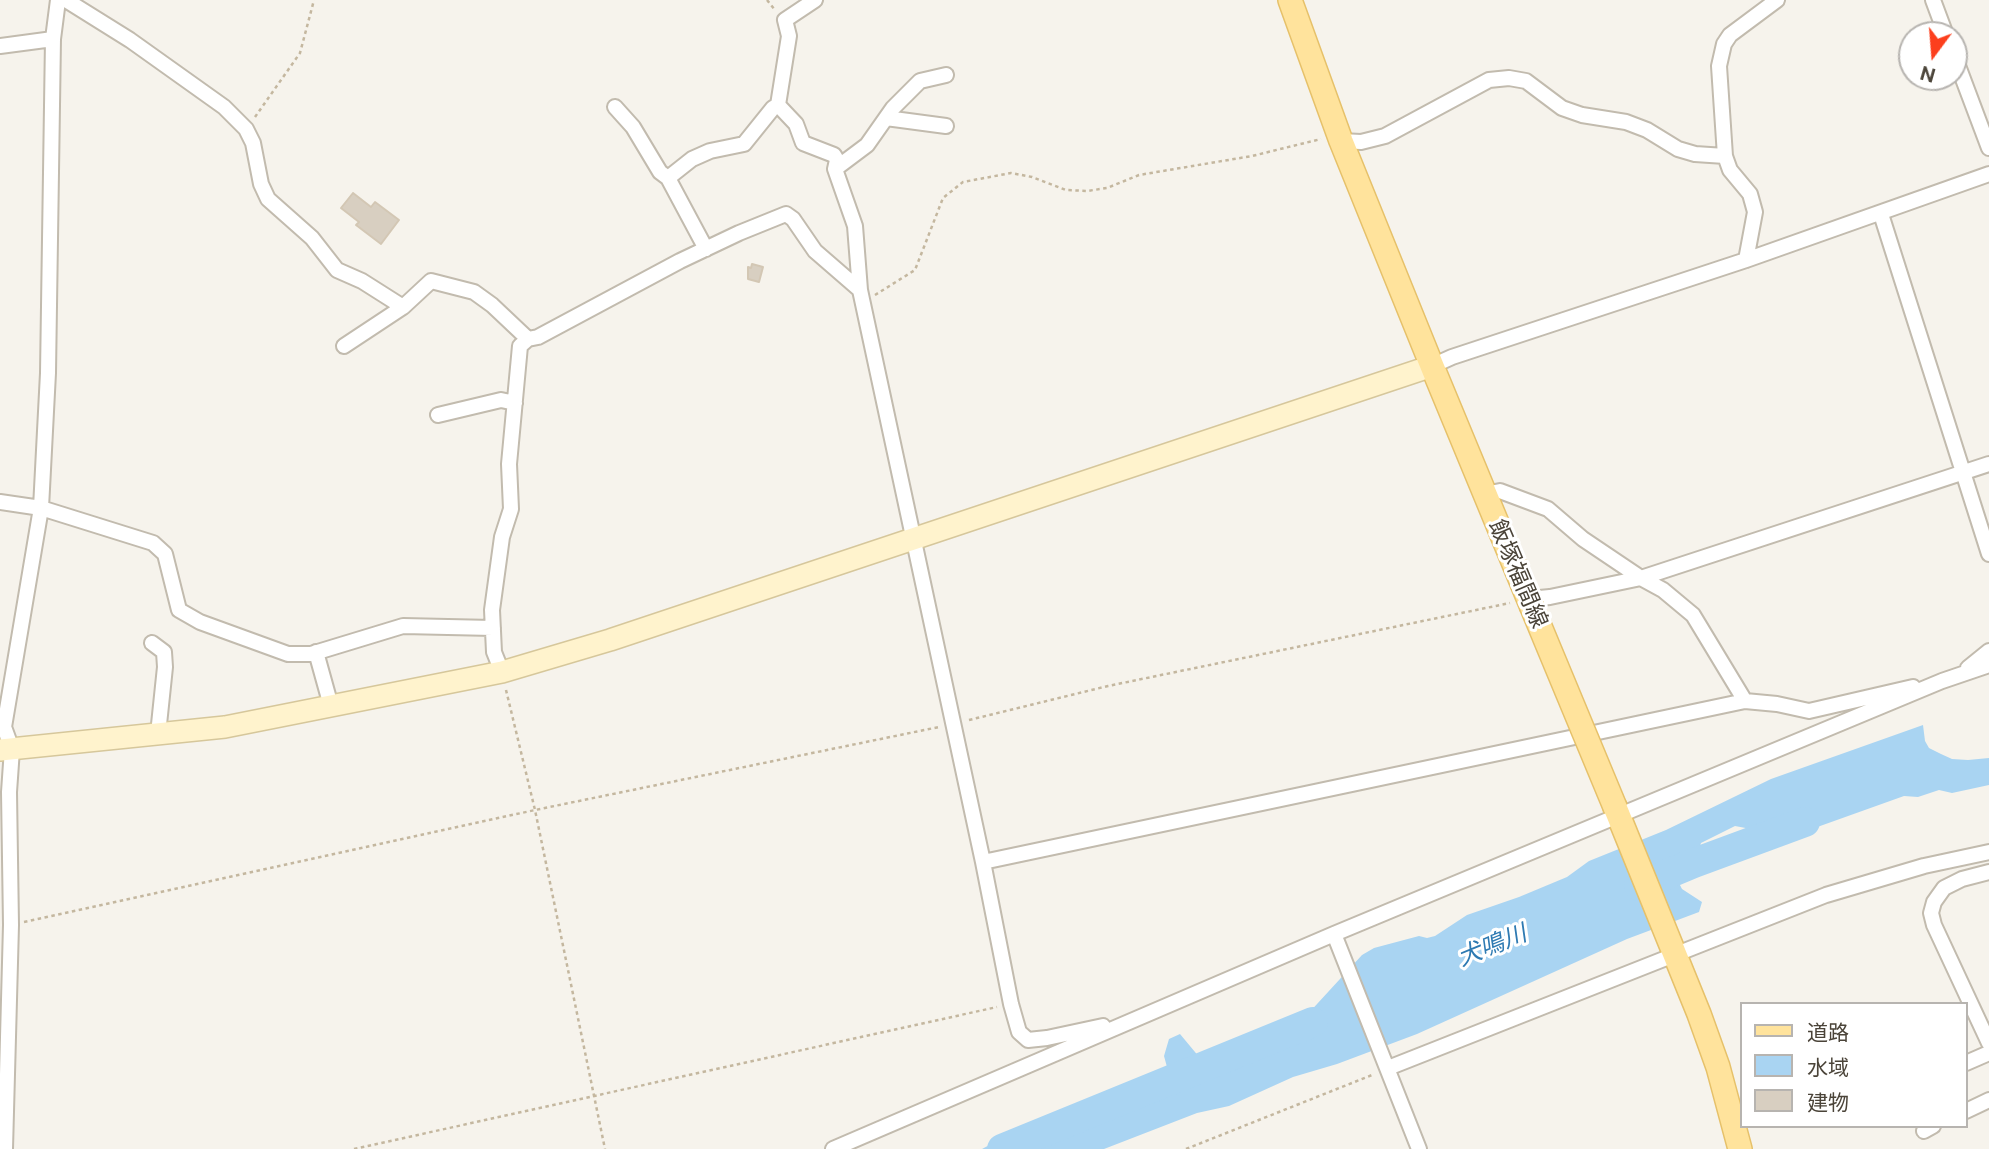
<!DOCTYPE html>
<html>
<head>
<meta charset="utf-8">
<style>
  body { margin:0 }
  #map { position:relative; width:1989px; height:1149px; overflow:hidden; background:#f6f3ec; font-family:"Public Sans","Noto Sans JP",sans-serif }
  canvas { display:block }
  .legend { position:absolute; left:1740px; top:1002px; width:228px; height:126px; box-sizing:border-box; background:#fff; border:2px solid #b7b4b0; margin:0; padding:9px 12px; list-style:none; font-size:21px; color:#4b4439 }
  .legend li { display:flex; align-items:center; gap:14px; height:35px }
  .legend b { width:35px; border:2px solid #b7b4b0 }
  .north { position:absolute; left:1898px; top:21px; width:70px; height:70px; box-sizing:border-box; background:#fff; border:2px solid #b7b4b0; border-radius:50%; rotate:196deg; font-size:19px; font-weight:700; line-height:28px; text-align:center; color:#4b4439 }
  .north::after { content:''; display:block; margin:auto; width:24px; height:32px; background:#fc3f1d; clip-path:polygon(50% 0,100% 100%,50% 72%,0 100%) }
</style>
</head>
<body>
<div id="map">
<canvas width="1989" height="1149"></canvas>
<ul class="legend">
<li><b style="height:9px;background:#ffe39c"></b>道路</li>
<li><b style="height:19px;background:#a9d4f2"></b>水域</li>
<li><b style="height:19px;background:#d8cfc1"></b>建物</li>
</ul>
<div class="north">N</div>
</div>
<script>
const ctx = document.querySelector('canvas').getContext('2d');
ctx.lineJoin = 'round';
function fill(path, color) { ctx.fillStyle = color; ctx.fill(path, 'evenodd'); }
const poly = rows => new Path2D(rows.map(r => 'M' + r).join(''));
function stroke(path, color, width, dash) { ctx.strokeStyle = color; ctx.lineWidth = width; ctx.lineCap = dash ? 'butt' : 'round'; ctx.setLineDash(dash || []); ctx.stroke(path); }
function drawText(font, color, halo, rows, align = 'center') {
  ctx.font = font + ' "Public Sans","Noto Sans JP",sans-serif'; ctx.lineWidth = 6; ctx.setLineDash([]); ctx.textBaseline = 'middle'; ctx.strokeStyle = halo; ctx.fillStyle = color; for (const [text, x, y, turn = 0] of rows) {
    ctx.save(); ctx.translate(x, y); ctx.rotate((+turn || 0) * Math.PI / 180); ctx.textAlign = isNaN(turn) ? turn : align; if (halo) ctx.strokeText(text, 0, 0); ctx.fillText(text, 0, 0); ctx.restore();
  }
}
const water = poly([
  [1923,725,1925,741,1929,748,1941,754,1952,759,1968,760,1989,758,1989,785,1952,793,1939,790,1918,797,1904,796,1781,840,1756,830,1735,826,1701,843,1698,853,1677,863,1677,879,1682,889,1702,902,1699,912,1627,939,1417,1034,1337,1064,1293,1077,1229,1106,1197,1113,1104,1149,982,1149,1008,1135,1021,1130,1091,1116,1158,1078,1164,1074,1167,1067,1164,1056,1169,1039,1180,1034,1200,1058,1206,1061,1222,1062,1249,1055,1270,1043,1291,1024,1306,1016,1362,955,1374,948,1419,936,1427,938,1435,936,1467,915,1519,897,1567,877,1589,861,1666,830,1771,779]
]);
const river = poly([
  [1639,886,1694,863,1805,822],
  [1002,1149,1313,1022]
]);
const building = poly([
  [353,193,371,207,375,202,399,220,381,244,356,225,359,222,341,208,353,193],
  [752,264,763,267,759,282,748,279,748,267,751,268,752,264]
]);
const path = poly([
  [767,0,775,10],
  [255,117,300,53,314,0],
  [875,295,915,270,943,198,963,182,1011,173,1032,177,1066,190,1087,191,1107,188,1139,175,1252,156,1321,139],
  [506,690,535,810,605,1149],
  [969,720,1108,686,1510,603],
  [24,922,535,810,939,727],
  [354,1149,997,1007],
  [1186,1149,1372,1075]
]);
const street = poly([
  [66,0,130,40,224,107,246,129,253,143,261,184,268,199,312,238,337,270,362,281,403,307,431,281,474,292,492,305,528,339],
  [815,0,785,20,789,36,778,105,796,124,803,143,834,155,837,160,835,169,855,226,860,290,983,862,1011,1004,1019,1032,1028,1040,1047,1038,1103,1026],
  [1933,0,1946,35],
  [0,46,53,39],
  [1954,55,1989,148],
  [615,107,633,127,660,172,668,178],
  [886,118,946,126],
  [1341,141,1361,142,1385,136,1489,80,1509,78,1526,81,1562,108,1582,115,1626,122,1647,130,1678,149,1695,154,1725,156],
  [835,169,867,145,893,108,920,81,946,75],
  [1881,214,1989,554],
  [706,249,668,178,692,159,710,151,744,144,773,108,778,105],
  [1746,260,1755,212,1750,194,1730,170,1725,156,1719,66,1724,44,1730,35,1777,0],
  [344,346,403,307],
  [1432,366,1452,357,1746,260,1989,174],
  [438,415,501,400,515,403],
  [1485,494,1500,491,1548,509,1583,539,1641,578,1663,590,1693,615,1745,701],
  [0,502,41,508,153,543,165,554,179,610,200,622,288,654,311,654,403,626,493,628],
  [1529,599,1550,597,1641,578,1989,464],
  [152,643,164,652,165,667,158,734],
  [316,652,331,706],
  [1968,668,1989,651],
  [502,672,494,652,492,610,502,537,511,509,509,464,520,346,528,339,538,337,680,261,739,233,786,214,793,219,815,251,860,290],
  [983,862,1745,701,1777,704,1809,711,1913,687],
  [1989,872,1962,879,1944,888,1934,902,1931,913,1934,925,1989,1043],
  [1334,934,1419,1149],
  [1966,1063,1989,1053],
  [1388,1068,1826,895,1924,866,1989,852],
  [1966,1111,1989,1100],
  [1924,1131,1933,1126],
  [5,1149,11,925,9,792,12,749,4,727,41,508,48,373,53,39,58,0],
  [833,1149,1334,934,1942,681,1989,665]
]);
const secondary = poly([
  [0,750,225,727,502,672,610,640,1432,366]
]);
const primary = poly([
  [1290,0,1341,141,1432,366,1531,605],
  [1615,807,1699,1014,1718,1067,1740,1149]
]);
const primaryBridge = poly([
  [1531,605,1615,807]
]);
const streetNames = [
  ["飯塚福間線",1518,574,67]
];
const waterNames = [
  ["犬鳴川",1492,946,-22]
];
fill(water, '#a9d4f2');
stroke(river, '#a9d4f2', 30);
fill(building, '#d8cfc1');
stroke(building, '#d3c7b4', 2);
stroke(street, '#c2bbae', 18);
stroke(secondary, '#d6c79b', 24);
stroke(primary, '#e6c16a', 26);
stroke(path, '#c4b79f', 2.5, [3.5, 3.5]);
stroke(street, '#fff', 14);
stroke(secondary, '#fff3cd', 21);
stroke(primary, '#ffe39c', 23);
stroke(primaryBridge, '#e6c16a', 26, []);
stroke(primaryBridge, '#ffe39c', 23);
drawText('23px', '#4b4439', '#fff', streetNames);
drawText('italic 24px', '#2e7ab2', '#fff', waterNames);
</script>
</body>
</html>
